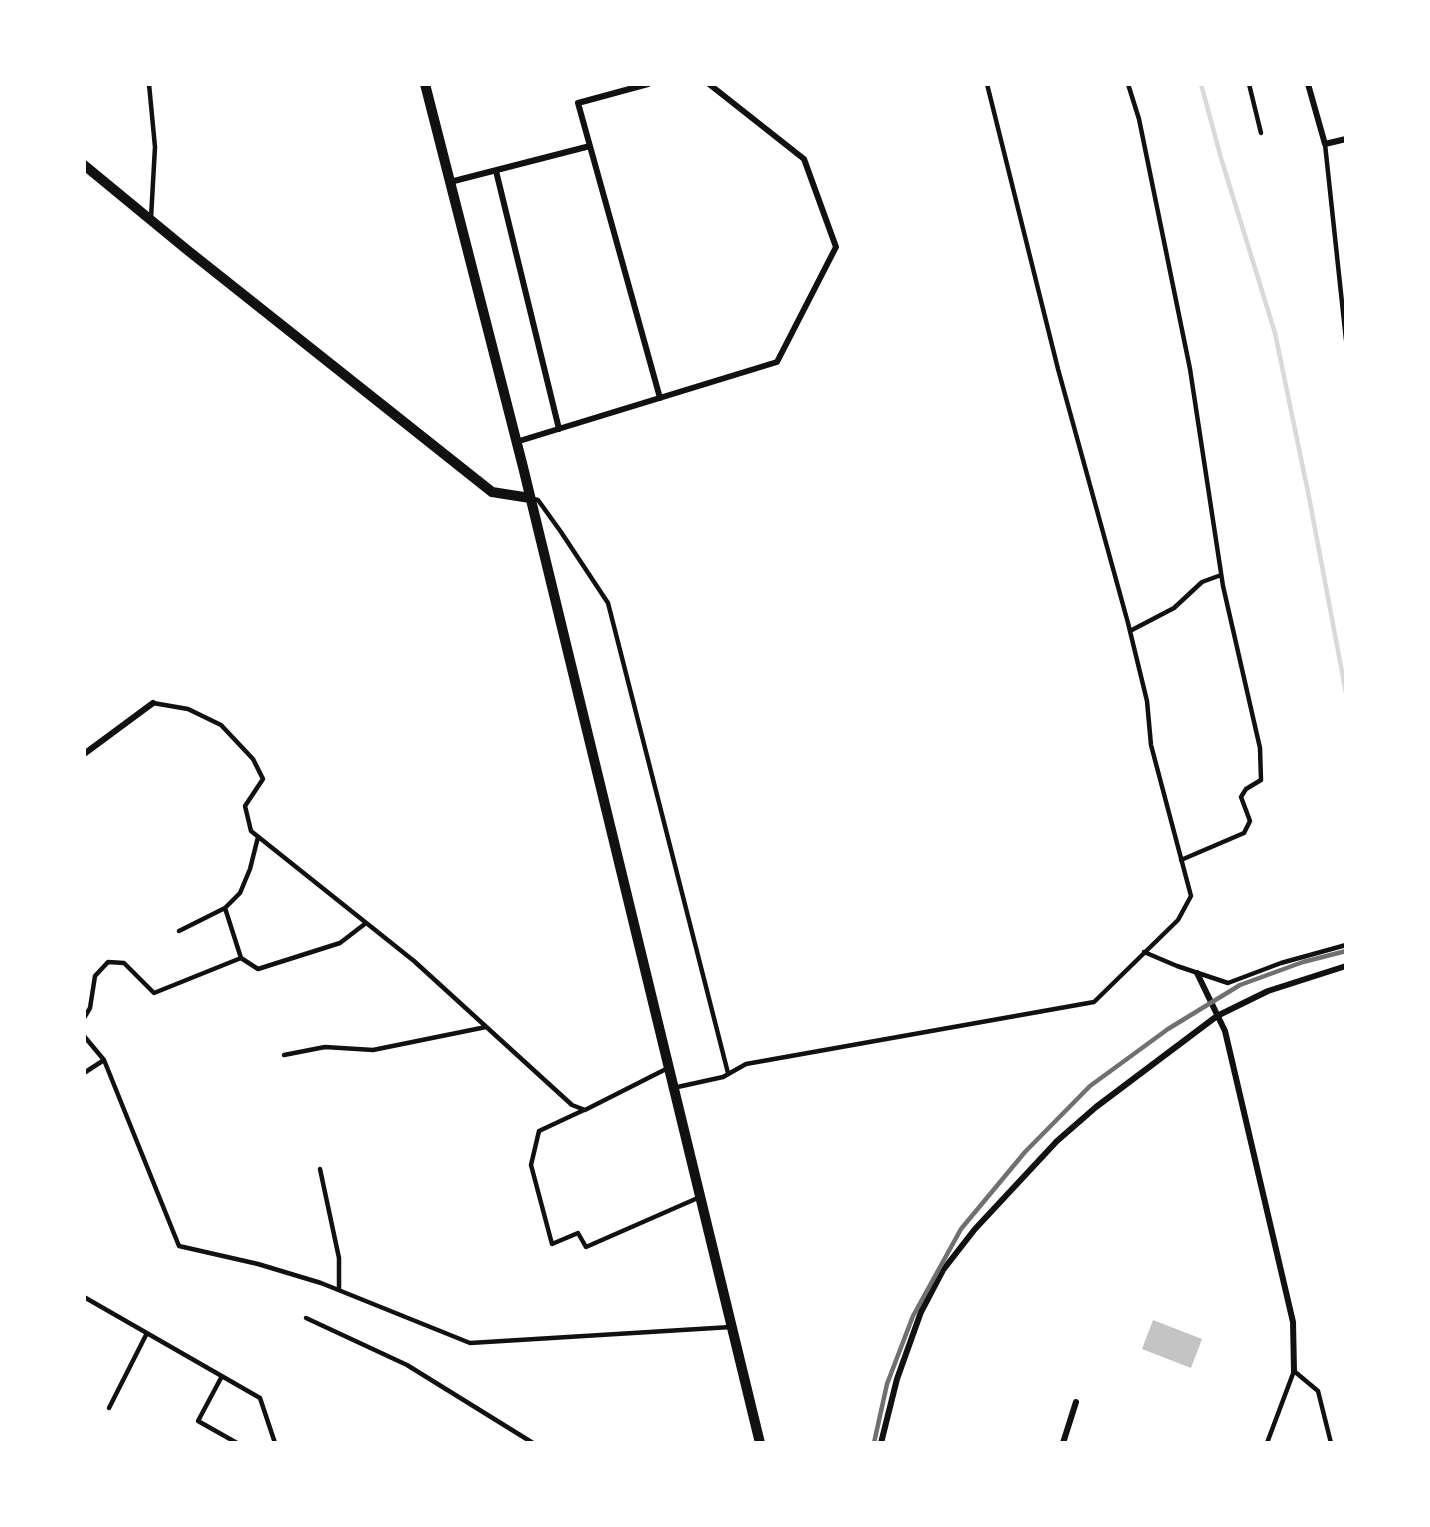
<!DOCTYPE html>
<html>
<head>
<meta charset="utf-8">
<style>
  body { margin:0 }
  #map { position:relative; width:1430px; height:1527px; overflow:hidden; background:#fff; font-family:"Noto Sans",sans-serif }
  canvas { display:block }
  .frame { position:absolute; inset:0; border:86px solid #fff; pointer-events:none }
</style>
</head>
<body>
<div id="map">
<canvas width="1430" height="1527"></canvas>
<div class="frame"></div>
</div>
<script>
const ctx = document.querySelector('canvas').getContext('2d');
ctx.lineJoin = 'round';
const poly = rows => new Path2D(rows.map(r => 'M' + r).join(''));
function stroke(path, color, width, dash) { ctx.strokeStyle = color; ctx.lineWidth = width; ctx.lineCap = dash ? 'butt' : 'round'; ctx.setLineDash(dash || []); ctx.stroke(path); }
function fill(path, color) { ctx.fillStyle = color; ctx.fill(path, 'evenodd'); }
const stream = poly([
  [1201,84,1221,158,1275,333,1309,497,1346,693]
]);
const building = poly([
  [1153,1320,1202,1339,1191,1368,1142,1349]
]);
const service = poly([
  [149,84,155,147,151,218],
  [1128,84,1139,119,1190,369,1223,586,1260,748,1261,780,1246,789,1241,797,1250,821,1244,833,1181,860],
  [1249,84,1261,133],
  [1325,144,1346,340],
  [533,499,538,500,561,532,608,603,728,1073],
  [1130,631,1174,608,1202,582,1221,575],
  [153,703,188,709,221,725,253,759,263,779,245,806,251,831,414,961,572,1105,585,1110,668,1068],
  [179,931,225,908,240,893,250,869,258,837],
  [1144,952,1177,966,1228,983,1281,963,1346,945],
  [241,958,258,969,340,943,366,923],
  [84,1018,90,1008,95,976,108,962,124,963,154,993,241,958,225,908],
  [84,1036,104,1060],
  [284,1055,325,1047,373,1050,486,1027],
  [84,1073,104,1060,179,1246,258,1264,321,1283,470,1343,731,1327],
  [673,1088,723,1077,746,1064,1094,1002,1178,920,1191,896,1151,745,1147,701,1128,623,1058,369,987,84],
  [584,1110,539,1131,531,1165,552,1244,578,1233,586,1247,700,1197],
  [320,1169,339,1258,339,1290],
  [84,1297,260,1398,275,1443],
  [306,1318,407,1365,533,1443],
  [222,1376,198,1421,237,1443],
  [109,1408,147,1333],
  [1267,1443,1294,1371,1318,1391,1331,1443]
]);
const minor = poly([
  [648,84,578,103,660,398],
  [1308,84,1325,144,1346,139],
  [496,171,559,429],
  [450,182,590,146],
  [516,442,777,362,836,247,804,159,709,84],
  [84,754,153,703],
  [1197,973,1225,1031,1293,1322,1294,1371],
  [881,1443,897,1379,921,1312,943,1270,975,1229,1057,1141,1096,1107,1217,1016,1268,991,1346,966],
  [1063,1443,1076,1402]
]);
const tertiary = poly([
  [425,84,523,467,760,1443],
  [84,165,186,249,492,492,530,498]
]);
const rail = poly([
  [874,1443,887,1384,913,1316,961,1229,1025,1152,1090,1086,1168,1029,1240,985,1303,962,1346,951]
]);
stroke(stream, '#d9d9d9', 4.5);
fill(building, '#c4c4c4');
stroke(service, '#111', 4.5);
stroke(minor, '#111', 6);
stroke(tertiary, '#111', 10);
stroke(rail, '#707070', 4.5);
</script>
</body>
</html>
